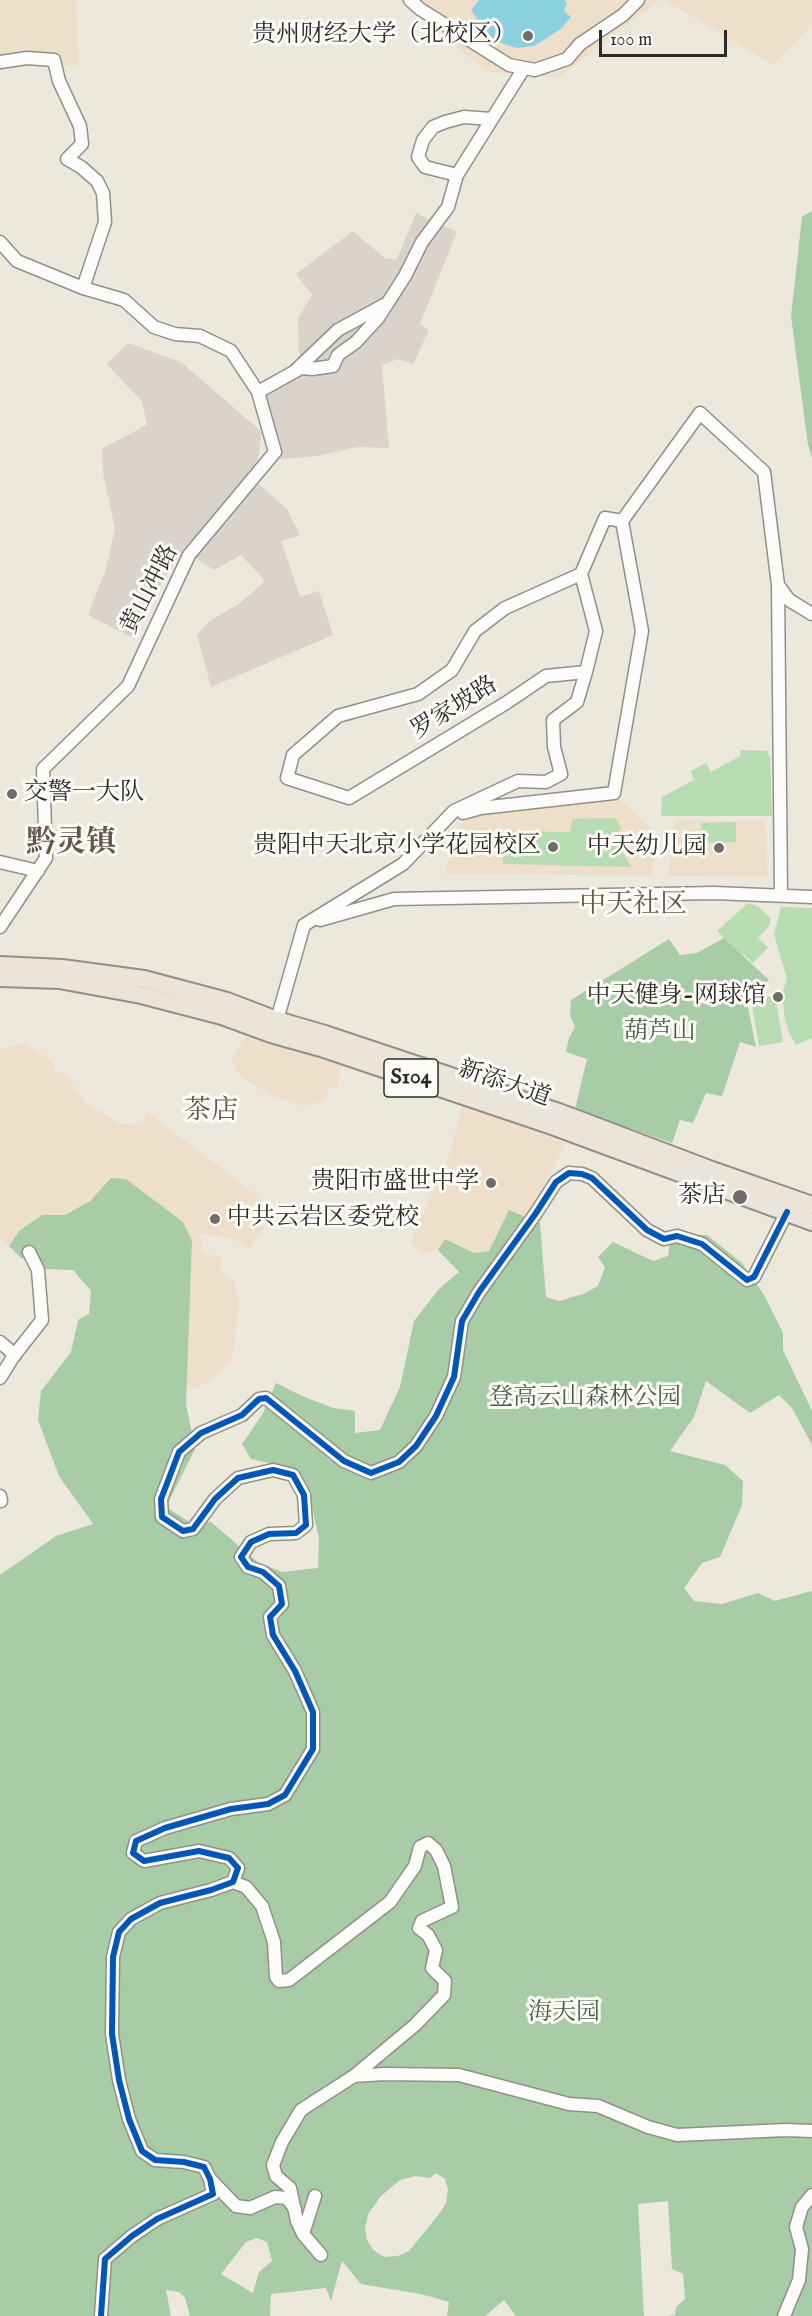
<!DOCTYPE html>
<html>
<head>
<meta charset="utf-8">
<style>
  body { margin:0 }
  #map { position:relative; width:812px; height:2316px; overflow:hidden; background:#ece8dc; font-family:"IM FELL English",serif }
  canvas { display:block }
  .scale { position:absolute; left:599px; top:30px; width:128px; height:27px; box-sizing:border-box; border:3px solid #2b2b2b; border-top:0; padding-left:8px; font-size:18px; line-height:21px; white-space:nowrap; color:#2b2b2b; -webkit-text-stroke:4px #fdfcf7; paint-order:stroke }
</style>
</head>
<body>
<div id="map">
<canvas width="812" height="2316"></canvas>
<div class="scale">100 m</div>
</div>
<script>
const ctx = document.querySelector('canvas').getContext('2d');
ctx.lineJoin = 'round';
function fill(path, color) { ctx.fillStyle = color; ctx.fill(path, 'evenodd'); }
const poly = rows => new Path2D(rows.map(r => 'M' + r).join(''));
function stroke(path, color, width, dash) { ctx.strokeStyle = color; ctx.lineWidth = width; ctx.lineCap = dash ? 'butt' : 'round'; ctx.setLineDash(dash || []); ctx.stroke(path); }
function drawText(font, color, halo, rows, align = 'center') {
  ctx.font = font + ' "IM FELL English","Noto Serif SC",serif'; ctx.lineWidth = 6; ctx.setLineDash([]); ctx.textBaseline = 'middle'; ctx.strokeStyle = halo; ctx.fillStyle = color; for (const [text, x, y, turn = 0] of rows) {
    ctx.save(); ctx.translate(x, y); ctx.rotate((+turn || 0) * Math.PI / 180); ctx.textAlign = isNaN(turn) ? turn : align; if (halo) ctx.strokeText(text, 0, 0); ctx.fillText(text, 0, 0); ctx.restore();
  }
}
const built = poly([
  [0,0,76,0,79,67,0,55],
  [398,0,660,0,557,78,488,72],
  [664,0,812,0,812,25,773,65],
  [619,799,655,832,652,875,445,874,457,827,482,811],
  [675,819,765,821,768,877,668,876],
  [247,1034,279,1046,342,1063,337,1088,329,1088,325,1100,305,1106,274,1097,241,1077,231,1059],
  [25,1044,50,1059,56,1072,65,1074,85,1102,119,1123,133,1125,143,1121,147,1112,259,1197,247,1215,264,1227,250,1249,234,1239,200,1233,202,1253,222,1258,220,1270,234,1282,239,1302,232,1360,216,1376,198,1387,186,1389,192,1241,183,1222,126,1180,111,1178,90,1201,65,1215,42,1215,19,1231,9,1246,0,1237,0,1049],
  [463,1104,565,1143,528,1218,509,1210,489,1251,474,1253,446,1239,438,1250,427,1253,410,1244,449,1156]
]);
const industrial = poly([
  [416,213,457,232,420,324,429,330,413,364,398,359,382,365,389,448,357,447,318,456,280,459,264,395,299,358,298,318,312,295,296,274,353,231,386,259,397,259],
  [128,343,181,362,262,432,257,464,248,475,287,509,300,535,281,541,300,597,319,591,333,635,211,687,197,635,209,621,239,604,265,581,241,555,214,570,183,550,151,599,131,637,88,615,106,569,115,529,103,472,102,448,147,425,142,402,107,364]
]);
const green = poly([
  [741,750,767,751,770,758,772,816,661,816,662,797,694,780,691,771,706,763,711,772,740,756],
  [615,818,622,829,613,835,631,867,503,864,504,831,570,832,573,819],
  [736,822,736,842,702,843,701,823],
  [748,903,759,907,770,918,770,925,758,938,768,947,753,963,743,954,741,955,717,931],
  [781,907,812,908,812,1038,796,1045,789,1033,785,1020,782,994,787,979,774,934],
  [775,996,783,1042,759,1046,751,1000]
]);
const forest = poly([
  [812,211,812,458,808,445,791,316,802,217],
  [724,938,769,980,746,998,756,1047,740,1042,722,1096,706,1093,693,1123,680,1120,672,1143,575,1109,587,1059,566,1052,569,1038,575,1027,570,1015,571,1000,669,939,680,955,697,953],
  [111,1178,126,1179,183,1222,192,1241,186,1404,195,1449,166,1507,191,1523,211,1522,259,1563,282,1572,318,1568,319,1538,308,1490,292,1468,251,1459,242,1444,262,1415,276,1383,302,1396,333,1408,355,1411,355,1433,380,1430,400,1387,414,1321,439,1289,459,1272,438,1250,445,1239,474,1253,489,1251,509,1210,540,1223,546,1297,559,1301,583,1294,598,1286,605,1267,598,1257,613,1242,653,1261,668,1256,671,1234,707,1235,742,1263,764,1295,783,1333,783,1350,812,1411,812,1445,792,1408,779,1395,750,1413,706,1381,694,1417,670,1451,725,1465,743,1481,742,1505,720,1557,702,1563,684,1588,694,1601,722,1604,758,1593,775,1601,812,1591,812,2316,667,2316,675,2315,676,2307,685,2299,683,2274,672,2269,668,2201,638,2204,644,2316,516,2316,504,2300,485,2316,447,2316,449,2302,421,2294,361,2284,342,2261,331,2301,326,2288,271,2294,270,2316,190,2316,185,2298,179,2292,166,2290,171,2316,0,2316,0,1575,56,1536,93,1524,59,1476,38,1420,41,1391,71,1352,78,1320,89,1314,91,1291,73,1270,45,1269,20,1257,9,1246,19,1231,42,1215,65,1215,90,1201],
  [436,2173,445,2179,448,2189,446,2203,440,2213,409,2251,398,2256,384,2257,373,2250,367,2240,365,2229,368,2214,381,2196,400,2180,416,2176,430,2178],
  [257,2238,267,2242,272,2261,259,2272,253,2293,221,2274,246,2242]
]);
const water = poly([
  [479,0,564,0,567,3,564,11,571,17,561,29,534,46,517,48,495,41,482,26,471,10]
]);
const minor = poly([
  [410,0,420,9,509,65,535,70,567,59,580,44,623,15,638,0],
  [0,62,27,58,54,60,59,81,80,126,82,144,67,159,81,167,97,181,103,193,105,222,83,288],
  [457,175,425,167,418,157,423,140,433,127,445,122,464,117,491,119],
  [0,242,17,261,83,288,124,300,154,327,175,334,200,336,231,351,258,392,275,452,189,555,128,686,43,769,46,858,0,927],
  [295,371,338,330,384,305],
  [258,392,301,368,312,369,333,366,338,355,356,342,378,318,405,276,422,242,448,207,457,175,524,68],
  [581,574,596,631,586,672],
  [778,585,781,895],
  [463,813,481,808,614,793,642,631,622,521,700,413,764,472,778,585,789,600,812,614],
  [0,862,38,871],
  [320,920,394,899,714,893,812,897],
  [277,1020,304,925,403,864,454,811,518,781,546,782,561,774,554,747,553,720,577,702,586,672,546,676,506,703,349,798,287,778,293,755,338,716,418,694,452,670,475,631,505,608,581,574,605,518,622,521],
  [0,1342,15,1355],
  [0,1378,13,1357,42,1320,38,1270,29,1252],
  [0,1496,1,1501],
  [233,1882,246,1887,262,1906,274,1942,276,1977,279,1981,289,1980,390,1902,415,1866,420,1847,428,1843,436,1850,444,1866,452,1907,422,1921,419,1928,428,1935,436,1950,432,1968,445,1981,444,1995,415,2025,354,2076,301,2110,282,2142,273,2165,276,2176,290,2188,297,2221,303,2234,321,2255],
  [354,2076,384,2074,459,2075,569,2104,598,2106,648,2127,677,2135,786,2130,812,2131],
  [211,2180,236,2206,250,2208,275,2197,287,2198,295,2209],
  [303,2234,315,2196],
  [101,2316,105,2259,132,2236,157,2219,213,2194,210,2179,204,2167,184,2162,155,2160,142,2151,129,2119,119,2080,112,2034,113,1957,119,1932,131,1919,160,1903,211,1890,233,1882,238,1868,229,1858,199,1851,144,1861,133,1853,136,1841,165,1828,231,1809,268,1804,285,1795,313,1749,313,1712,295,1671,273,1635,270,1617,282,1604,279,1586,263,1572,248,1567,241,1557,251,1542,269,1534,296,1533,306,1525,304,1495,293,1475,273,1470,238,1478,215,1499,193,1529,183,1531,162,1517,161,1499,179,1452,201,1433,242,1415,259,1399,266,1398,344,1461,371,1473,399,1462,416,1446,436,1416,454,1377,462,1321,479,1292,536,1213,556,1182,569,1173,582,1174,592,1178,647,1230,664,1239,677,1236,702,1244,747,1280,754,1277,787,1212],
  [784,2316,799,2280,802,2249,796,2227,802,2207,812,2195]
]);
const major = poly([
  [0,965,62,968,144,979,227,1001,277,1020,325,1034,559,1112,712,1170,812,1205],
  [0,978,59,980,141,995,222,1016,271,1034,321,1048,552,1126,812,1222]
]);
const cycleway = poly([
  [101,2316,105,2259,132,2236,157,2219,213,2194,210,2179,204,2167,184,2162,155,2160,142,2151,129,2119,119,2080,112,2034,113,1957,119,1932,131,1919,160,1903,211,1890,233,1882,238,1868,229,1858,199,1851,144,1861,133,1853,136,1841,165,1828,231,1809,268,1804,285,1795,313,1749,313,1712,295,1671,273,1635,270,1617,282,1604,279,1586,263,1572,248,1567,241,1557,251,1542,269,1534,296,1533,306,1525,304,1495,293,1475,273,1470,238,1478,215,1499,193,1529,183,1531,162,1517,161,1499,179,1452,201,1433,242,1415,259,1399,266,1398,344,1461,371,1473,399,1462,416,1446,436,1416,454,1377,462,1321,479,1292,536,1213,556,1182,569,1173,582,1174,592,1178,647,1230,664,1239,677,1236,702,1244,747,1280,754,1277,787,1212]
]);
const markers = [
  [528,36,6,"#6f6d69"],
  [12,794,6,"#6f6d69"],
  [553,847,6,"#6f6d69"],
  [719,848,6,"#6f6d69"],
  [778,997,6,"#6f6d69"],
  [491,1183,6,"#6f6d69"],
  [740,1197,8,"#6f6d69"],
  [215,1219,6,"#6f6d69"]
];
const shields = [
  [411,1078,54]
];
const shieldNames = [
  ["S104",411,1078]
];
const poiNames = [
  ["贵州财经大学（北校区）",516,36],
  ["交警一大队",24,794,"left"],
  ["贵阳中天北京小学花园校区",541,847],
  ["中天幼儿园",707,848],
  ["中天健身-网球馆",766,997],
  ["贵阳市盛世中学",479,1183],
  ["茶店",726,1197],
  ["中共云岩区委党校",227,1219,"left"]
];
const streetNames = [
  ["黄山冲路",151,590,-63],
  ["罗家坡路",455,709,-32],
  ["新添大道",504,1085,19]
];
const parkNames = [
  ["葫芦山",660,1033],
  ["登高云山森林公园",585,1399],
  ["海天园",564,2014]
];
const quarterNames = [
  ["中天社区",633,906],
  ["茶店",211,1112]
];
const districtNames = [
  ["黔灵镇",71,845]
];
fill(built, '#eddfca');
fill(industrial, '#dad3c9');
fill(green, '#b7dcb1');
fill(forest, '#a8cca6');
fill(water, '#8cd1e0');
stroke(minor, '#928f8a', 15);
stroke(major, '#928f8a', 20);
stroke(minor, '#fcfcfa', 12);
stroke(major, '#ebe4d9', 16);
stroke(cycleway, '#0057b8', 6);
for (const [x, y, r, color] of markers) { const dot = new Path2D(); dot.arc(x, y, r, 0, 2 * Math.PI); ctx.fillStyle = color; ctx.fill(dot); stroke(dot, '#fdfcf7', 2); }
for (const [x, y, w] of shields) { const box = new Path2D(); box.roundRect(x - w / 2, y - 19, w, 38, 4.5); ctx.fillStyle = '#fdfcf7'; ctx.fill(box); stroke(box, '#2b2b2b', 1.5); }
drawText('bold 22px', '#2b2b2b', null, shieldNames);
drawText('24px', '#2b2b2b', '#fdfcf7', poiNames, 'right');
drawText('24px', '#2b2b2b', '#fdfcf7', streetNames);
drawText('24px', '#485d49', '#fdfcf7', parkNames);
drawText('27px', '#68554a', '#fdfcf7', quarterNames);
drawText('bold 30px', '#68554a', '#fdfcf7', districtNames);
</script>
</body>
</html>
